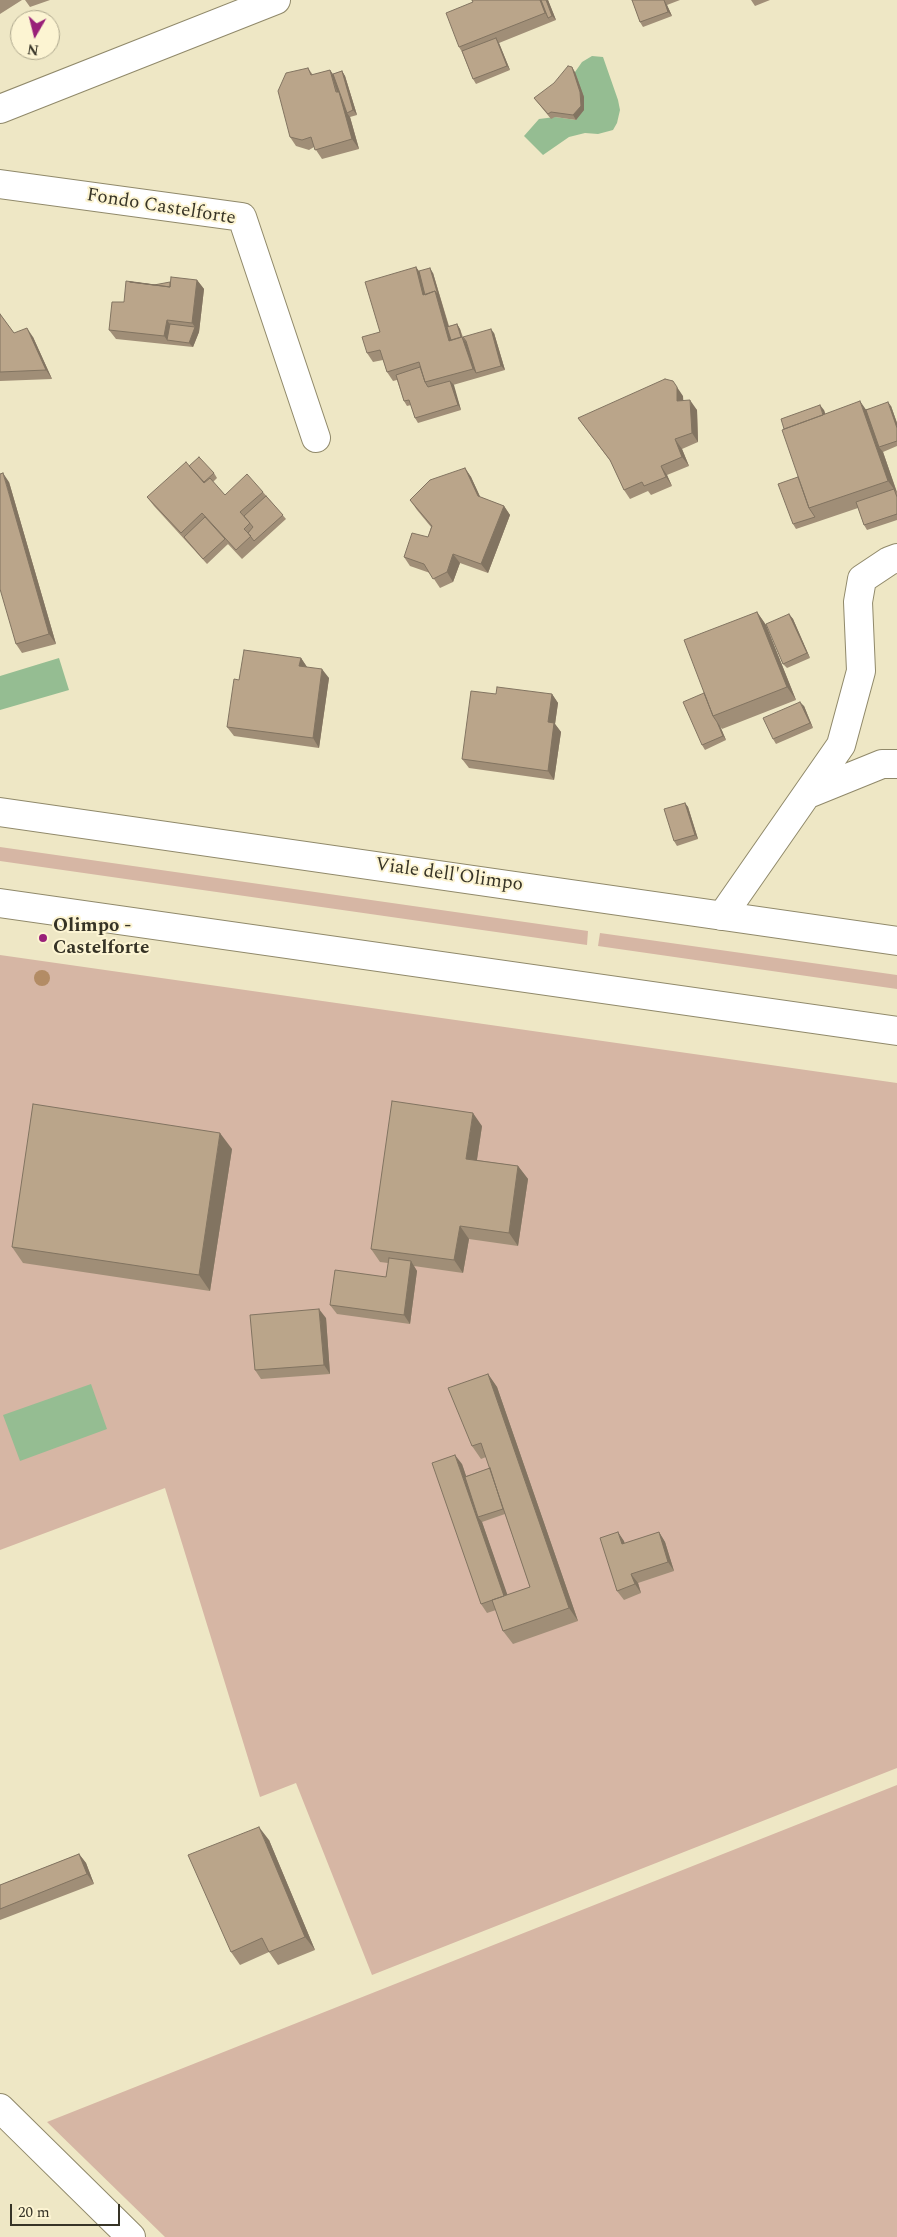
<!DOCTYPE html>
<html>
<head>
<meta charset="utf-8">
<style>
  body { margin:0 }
  #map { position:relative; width:897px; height:2237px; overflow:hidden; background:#eee7c5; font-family:Spectral,serif }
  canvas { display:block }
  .north { position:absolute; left:10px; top:10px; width:50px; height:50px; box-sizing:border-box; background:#fcf4d2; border:1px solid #ada78d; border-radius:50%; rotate:188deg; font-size:14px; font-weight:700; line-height:20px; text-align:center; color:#363326 }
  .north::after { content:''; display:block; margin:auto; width:18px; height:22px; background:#992079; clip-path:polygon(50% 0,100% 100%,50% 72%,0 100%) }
  .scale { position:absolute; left:10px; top:2204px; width:110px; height:22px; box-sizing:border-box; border:2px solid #363326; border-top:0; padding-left:6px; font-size:15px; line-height:18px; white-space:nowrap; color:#363326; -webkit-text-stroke:4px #fcf4d2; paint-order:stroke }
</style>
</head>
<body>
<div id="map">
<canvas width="897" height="2237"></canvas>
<div class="north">N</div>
<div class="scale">20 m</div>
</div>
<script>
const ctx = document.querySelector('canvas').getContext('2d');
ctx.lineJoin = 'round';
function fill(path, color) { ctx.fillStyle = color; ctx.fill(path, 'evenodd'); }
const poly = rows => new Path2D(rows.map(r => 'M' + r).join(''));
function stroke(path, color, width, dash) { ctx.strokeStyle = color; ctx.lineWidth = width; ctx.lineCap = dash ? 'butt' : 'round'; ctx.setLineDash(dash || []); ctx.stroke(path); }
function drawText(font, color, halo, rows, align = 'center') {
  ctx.font = font + ' Spectral,serif'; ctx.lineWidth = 4; ctx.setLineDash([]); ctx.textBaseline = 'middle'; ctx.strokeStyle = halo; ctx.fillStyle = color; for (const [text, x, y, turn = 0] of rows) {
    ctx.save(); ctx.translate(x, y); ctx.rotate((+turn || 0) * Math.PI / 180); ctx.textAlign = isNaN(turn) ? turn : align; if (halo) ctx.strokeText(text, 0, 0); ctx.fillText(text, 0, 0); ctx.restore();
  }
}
const green = poly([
  [0,847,588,931,587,945,0,861],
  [600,933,897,975,897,989,598,946],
  [0,955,897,1083,897,1768,372,1975,296,1783,260,1797,165,1488,0,1550],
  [897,1785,897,2237,165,2237,47,2122]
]);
const water = poly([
  [592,56,603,57,618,100,620,110,617,123,613,130,598,134,585,133,569,137,543,155,524,136,539,119,555,117,576,120,575,72,582,62],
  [59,658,69,690,0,710,0,676],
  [91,1384,107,1429,20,1461,3,1415]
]);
const minor = poly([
  [0,109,276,0],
  [0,184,242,217,316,438],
  [808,794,882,764,897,764],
  [722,916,841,745,861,671,858,602,862,579,889,561,897,558],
  [0,2108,131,2237]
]);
const tertiary = poly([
  [0,812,897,941],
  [0,903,897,1031]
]);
const trees = [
  [42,978]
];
const wall = poly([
  [0,0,22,0,0,14],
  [25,0,50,0,30,7],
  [472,0,548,0,556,20,499,43,510,70,476,84,473,79,462,52,459,47,473,2],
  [632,0,680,0,667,5,672,16,643,27,640,22],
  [751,0,770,0,755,6],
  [308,68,313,75,330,70,333,74,342,71,345,76,357,115,350,117,359,149,322,159,314,147,309,150,296,146,290,137],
  [575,72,584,97,584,110,576,120,555,117,551,119,534,98],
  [416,267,419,271,433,273,449,326,457,324,460,329,463,337,494,333,505,370,453,385,461,410,418,423,415,418,411,405,407,406,404,401,397,380,393,381,387,372,383,360,373,362,367,353,380,332],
  [197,280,204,289,199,332,193,347,116,339,109,330,124,302,154,285],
  [0,314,14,333,33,337,52,379,0,381],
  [683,396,683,401,697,410,698,442,682,449,689,466,667,475,672,486,651,495,648,491,630,499,624,490,611,462,578,418],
  [891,406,897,423,897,446,883,452,897,492,897,520,867,530,864,525,858,508,796,529,793,524,824,410,825,414],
  [189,466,214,473,217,478,213,482,225,495,263,492,286,519,242,559,227,543,228,544,207,564,154,506,147,497],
  [465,468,471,477,480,497,504,506,510,515,488,573,460,563,453,582,440,588,430,573,410,566,404,557,428,537,431,527,417,510,410,500],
  [9,482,56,644,22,653,16,644],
  [757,612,766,625,796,700,722,729,720,726,726,740,705,750,702,745,704,693],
  [789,614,793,619,810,658,787,668,783,664],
  [301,658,307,667,329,678,319,748,234,736,227,727,239,680],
  [496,694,552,694,558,703,555,724,561,732,554,780,469,768,462,759],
  [804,706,813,728,776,744,773,739],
  [685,803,688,807,698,839,677,846,674,841],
  [482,1126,477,1160,518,1166,528,1179,518,1246,469,1239,463,1273,414,1266,417,1271,410,1324,337,1314,330,1305,386,1277,388,1263,380,1262,371,1249],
  [232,1149,210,1291,23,1263,12,1247],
  [326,1318,330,1374,261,1379,255,1370],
  [488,1374,497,1387,578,1621,513,1644,503,1631,496,1610,487,1613,481,1604,462,1464,466,1476,490,1468,486,1457,481,1459,472,1446],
  [505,1514,530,1587,507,1595,482,1522],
  [618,1532,625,1544,659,1532,665,1542,674,1571,638,1583,641,1593,624,1600,617,1591],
  [269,1840,315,1950,278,1965,269,1952,240,1965,231,1952],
  [79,1854,86,1863,94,1884,0,1920,0,1885]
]);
const shadedWall = poly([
  [540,0,542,0,548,18,551,22,545,13],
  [546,0,548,0,556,20,552,16],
  [664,0,667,5,672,16,668,12],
  [496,38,499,43,510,70,507,66],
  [572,67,575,72,584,97,584,110,576,120,573,115],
  [330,70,336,79,347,113,350,117,359,149,352,139],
  [342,71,345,76,357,115,353,110],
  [416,267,422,276,428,299,423,295],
  [430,268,433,273,454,345,449,341,435,291],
  [197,280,204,289,199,332,193,347,189,343,195,327,192,323],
  [167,320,173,329,167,340,171,345,164,336],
  [457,324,460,329,462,337,469,346,476,373,473,369,461,337],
  [27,328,33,337,52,379,46,370],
  [491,329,494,333,505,370,501,366],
  [450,381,454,385,461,410,458,405],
  [677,387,683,396,684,410,677,401],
  [690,400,697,410,698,442,692,433],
  [860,401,869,414,879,447,883,452,897,493,888,481],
  [888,402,891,406,897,423,897,428],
  [820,405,824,410,830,428,826,424],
  [675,439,682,449,689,466,682,457],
  [661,466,667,475,672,486,666,477],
  [465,468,471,477,484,505,478,496],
  [3,473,9,482,56,644,49,634],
  [504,506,510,515,488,573,481,564],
  [453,554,460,563,453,582,447,572],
  [757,612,766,625,796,700,787,687],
  [789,614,793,619,810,658,807,653],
  [301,658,307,667,299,666],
  [322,669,329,678,319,748,313,738],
  [552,694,558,703,555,724,561,732,554,780,548,771,548,722],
  [800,702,804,706,813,728,810,723],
  [717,722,720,726,726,740,723,736],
  [685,803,688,807,698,839,695,835],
  [473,1113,482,1126,475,1172,466,1159],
  [220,1133,232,1149,210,1291,199,1275],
  [518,1166,528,1179,518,1246,509,1233],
  [460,1226,469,1239,463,1273,454,1260],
  [411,1261,417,1271,410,1324,404,1315],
  [319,1309,326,1318,330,1374,324,1365],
  [488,1374,497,1387,578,1621,569,1608],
  [455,1455,462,1464,480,1517,478,1517,482,1522,511,1605,504,1596],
  [618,1532,624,1541,628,1554,622,1544],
  [659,1532,665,1542,674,1571,668,1562],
  [631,1574,638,1583,641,1593,635,1584],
  [259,1827,269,1840,315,1950,305,1937],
  [79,1854,86,1863,94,1884,87,1874]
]);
const building = poly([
  [472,0,540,0,545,13,459,47,446,13,473,2,472,0],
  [541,0,546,0,552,16,548,18,541,0],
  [632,0,664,0,668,12,640,22,632,0],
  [496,38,507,66,473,79,462,51,496,38],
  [568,66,572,67,580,92,581,106,573,115,551,112,548,114,534,98,554,83,568,66],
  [308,68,311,75,330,70,336,92,339,92,352,139,315,150,311,137,302,140,290,137,278,91,286,73,308,68],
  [342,71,353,110,347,113,333,74,342,71],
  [416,267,423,295,435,291,449,341,462,337,473,369,425,382,419,362,387,372,380,350,367,353,362,337,380,332,365,282,416,267],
  [430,268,438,295,435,291,425,295,419,271,430,268],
  [171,277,197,280,192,323,167,320,164,336,109,330,112,302,124,302,126,281,170,287,171,277],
  [130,282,154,285,170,282,170,287,130,282],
  [0,314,14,333,27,328,46,370,0,372,0,314],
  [170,324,195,327,189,343,167,340,170,324],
  [457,324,461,337,451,340,447,327,457,324],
  [491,329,501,366,476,373,466,341,463,337,491,329],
  [420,367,425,382,428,387,450,381,458,405,415,418,409,400,404,401,396,375,420,367],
  [665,379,673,381,677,387,677,401,690,400,692,433,675,439,682,457,661,466,666,477,644,486,642,482,624,490,610,460,578,418,665,379],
  [860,401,888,481,809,508,782,430,860,401],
  [888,402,897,428,897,441,879,447,866,410,888,402],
  [820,405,823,415,784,429,781,419,820,405],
  [199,457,214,473,204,482,189,466,199,457],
  [186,462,204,483,210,478,225,495,247,474,263,492,240,512,250,523,244,529,251,536,236,550,202,513,181,533,147,497,186,462],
  [465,468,478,496,504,506,481,564,453,554,447,572,433,579,424,564,404,557,412,533,428,537,432,526,410,500,430,480,465,468],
  [3,473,49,634,16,644,0,589,0,474,3,473],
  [798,477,809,508,815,517,793,524,778,484,798,477],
  [894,489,897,497,897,514,864,525,856,502,894,489],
  [266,496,283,515,254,541,248,533,253,527,244,516,266,496],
  [205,517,225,539,203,559,184,537,205,517],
  [757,612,787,687,713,716,684,640,757,612],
  [789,614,807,653,783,664,766,624,789,614],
  [244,650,301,658,299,666,322,669,313,738,227,727,234,679,239,680,244,650],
  [497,687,552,694,548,722,554,723,548,771,462,759,471,691,496,694,497,687],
  [704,693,713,716,717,722,723,736,702,745,683,702,704,693],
  [800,702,810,723,773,739,763,718,800,702],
  [685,803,695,835,674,841,664,809,685,803],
  [392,1101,473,1113,466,1159,518,1166,509,1233,460,1226,454,1260,371,1249,392,1101],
  [33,1104,220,1133,199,1275,12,1247,33,1104],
  [389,1258,411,1261,404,1315,330,1305,335,1270,386,1277,389,1258],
  [319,1309,324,1365,255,1370,250,1315,319,1309],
  [488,1374,569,1608,503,1631,492,1600,530,1587,481,1443,472,1446,448,1388,488,1374],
  [455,1455,504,1596,481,1604,432,1463,455,1455],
  [490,1468,503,1509,478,1517,465,1477,490,1468],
  [618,1532,622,1544,659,1532,668,1562,631,1574,635,1584,617,1591,600,1538,618,1532],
  [259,1827,305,1937,269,1952,262,1938,231,1952,188,1855,259,1827],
  [79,1854,87,1874,0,1909,0,1885,79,1854]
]);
const markers = [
  [43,938,5,"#992079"]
];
const streetNames = [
  ["Fondo Castelforte",161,208,9],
  ["Viale dell'Olimpo",449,876,8]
];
const poiNames = [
  ["Olimpo -",53,927],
  ["Castelforte",53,949]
];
fill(green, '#d6b6a4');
fill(water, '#95bd92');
stroke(minor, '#90896a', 30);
stroke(tertiary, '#90896a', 30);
stroke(minor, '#fff', 28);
stroke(tertiary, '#fff', 28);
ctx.fillStyle = '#b38c65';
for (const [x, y] of trees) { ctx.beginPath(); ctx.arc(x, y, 8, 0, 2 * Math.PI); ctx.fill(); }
fill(wall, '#a08e77');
fill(shadedWall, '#827461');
fill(building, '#baa58a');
stroke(building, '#827461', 1);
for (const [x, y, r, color] of markers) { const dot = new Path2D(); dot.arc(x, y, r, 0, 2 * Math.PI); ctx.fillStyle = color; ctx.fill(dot); stroke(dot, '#fcf4d2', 2); }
drawText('19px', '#363326', '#fcf4d2', streetNames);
drawText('bold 19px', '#363326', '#fcf4d2', poiNames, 'left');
</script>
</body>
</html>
